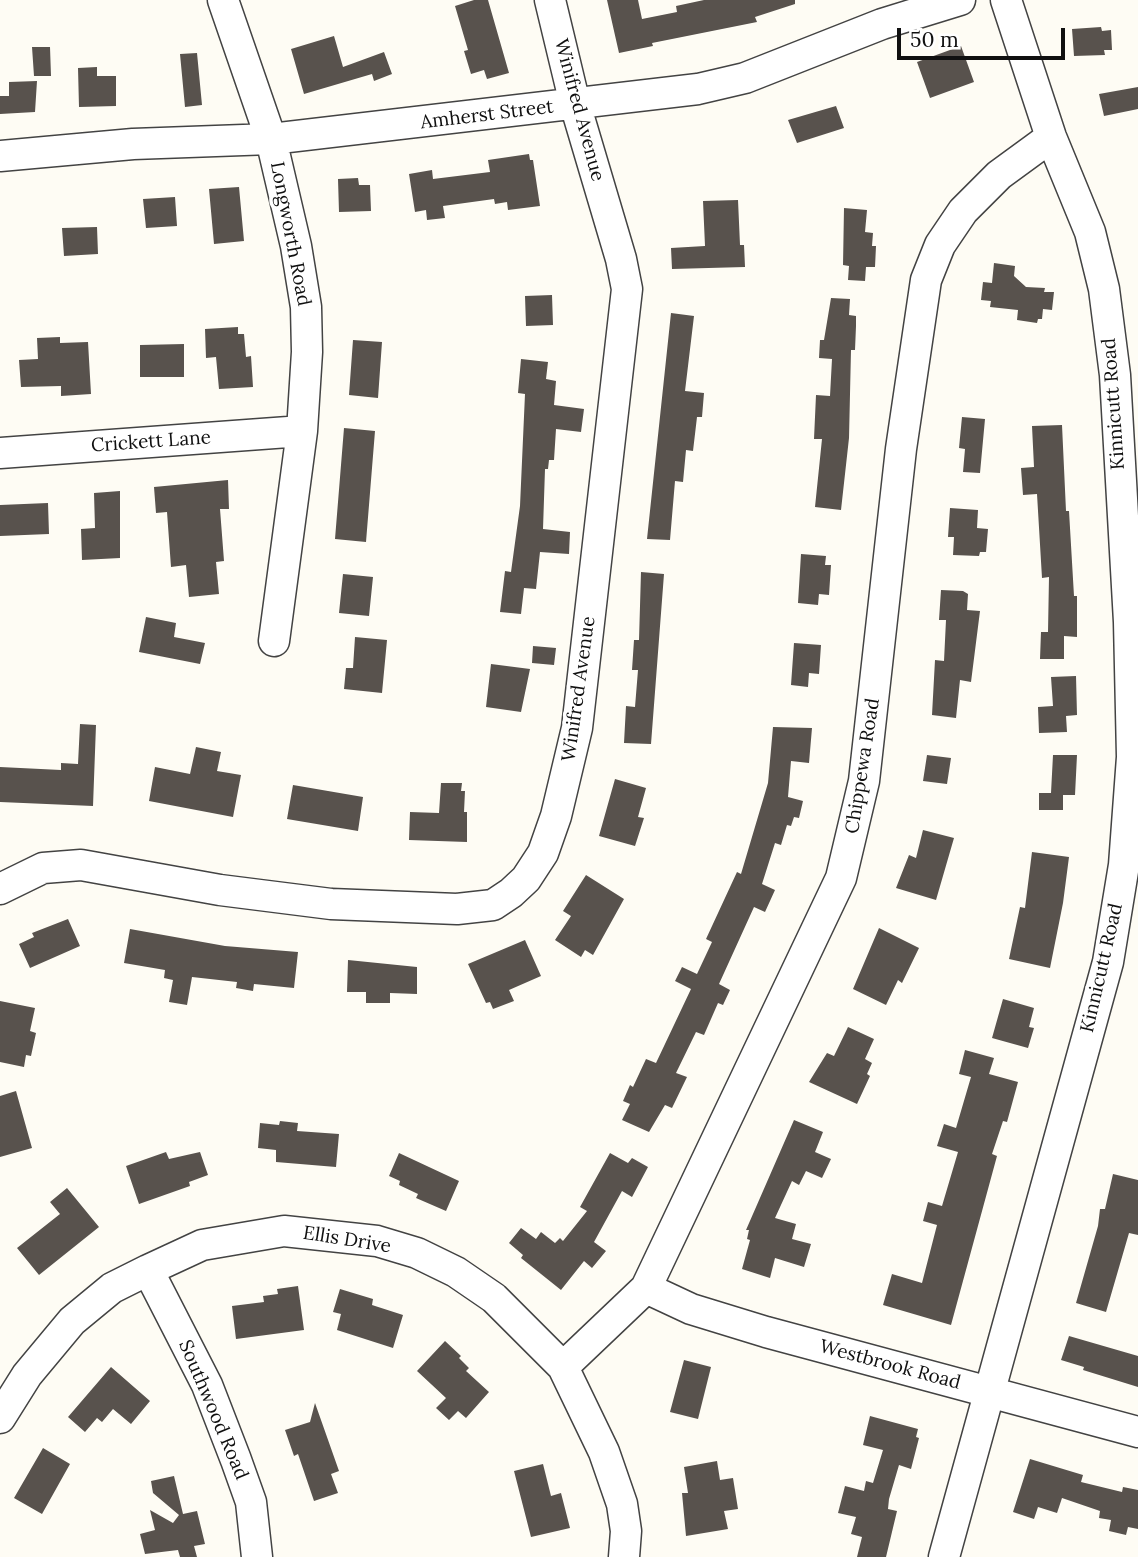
<!DOCTYPE html>
<html>
<head>
<meta charset="utf-8">
<style>
  body { margin:0 }
  #map { position:relative; width:1138px; height:1557px; overflow:hidden; background:#fefcf4; font-family:Lora,serif }
  canvas { display:block }
  .scale { position:absolute; left:897px; top:28px; width:168px; height:32px; box-sizing:border-box; border:4px solid #101010; border-top:0; padding-left:9px; font-size:21px; line-height:24px; white-space:nowrap; color:#101010; -webkit-text-stroke:5px #fff; paint-order:stroke }
</style>
</head>
<body>
<div id="map">
<canvas width="1138" height="1557"></canvas>
<div class="scale">50 m</div>
</div>
<script>
const ctx = document.querySelector('canvas').getContext('2d');
ctx.lineJoin = 'round';
function fill(path, color) { ctx.fillStyle = color; ctx.fill(path, 'evenodd'); }
const poly = rows => new Path2D(rows.map(r => 'M' + r).join(''));
function stroke(path, color, width, dash) { ctx.strokeStyle = color; ctx.lineWidth = width; ctx.lineCap = dash ? 'butt' : 'round'; ctx.setLineDash(dash || []); ctx.stroke(path); }
function drawText(font, color, halo, rows, align = 'center') {
  ctx.font = font + ' Lora,serif'; ctx.lineWidth = 7; ctx.setLineDash([]); ctx.textBaseline = 'middle'; ctx.strokeStyle = halo; ctx.fillStyle = color; for (const [text, x, y, turn = 0] of rows) {
    ctx.save(); ctx.translate(x, y); ctx.rotate((+turn || 0) * Math.PI / 180); ctx.textAlign = isNaN(turn) ? turn : align; if (halo) ctx.strokeText(text, 0, 0); ctx.fillText(text, 0, 0); ctx.restore();
  }
}
const building = poly([
  [474,0,488,0,509,73,487,79,484,70,471,74,464,51,468,50,455,6],
  [607,0,638,0,642,19,677,12,676,6,704,0,795,0,795,4,755,17,757,22,652,43,653,46,619,53],
  [1101,27,1102,31,1111,30,1112,50,1104,50,1105,55,1074,56,1072,29],
  [334,36,343,67,384,52,392,74,374,81,372,74,304,94,291,49],
  [961,46,974,82,930,98,917,62],
  [32,47,50,47,51,76,34,76],
  [197,53,202,105,185,107,180,54],
  [97,67,97,76,116,76,116,106,79,107,78,68],
  [37,81,35,112,0,114,0,96,9,96,9,82],
  [1138,87,1138,109,1104,116,1099,94],
  [836,106,844,128,797,143,788,120],
  [529,154,530,160,533,160,540,206,508,210,507,202,495,204,494,199,443,206,445,218,427,220,426,210,415,212,409,174,432,170,433,179,490,172,488,160],
  [358,178,359,185,370,185,371,211,339,212,338,179],
  [239,187,244,241,214,244,209,189],
  [175,197,177,226,146,228,143,199],
  [738,200,740,245,744,245,745,267,672,269,671,248,705,246,703,201],
  [844,208,867,210,865,232,873,233,872,246,876,246,875,267,866,267,865,281,848,280,849,266,843,265],
  [97,227,98,254,64,256,62,228],
  [994,263,1015,266,1014,276,1026,287,1045,288,1044,292,1054,292,1052,310,1043,309,1042,319,1038,319,1037,323,1017,320,1018,310,990,307,991,301,981,300,983,282,992,283],
  [552,295,553,325,526,326,525,296],
  [831,298,850,299,849,315,856,316,856,326,855,350,851,350,849,438,841,510,815,507,822,439,814,439,816,395,830,396,832,359,819,358,820,340,824,340],
  [671,313,694,316,685,391,704,393,702,417,697,417,693,451,686,450,683,482,675,481,670,540,647,539],
  [238,327,238,334,244,334,246,357,251,356,253,387,219,389,216,357,206,358,205,329],
  [60,337,60,343,88,342,91,394,61,396,61,386,21,387,19,360,38,359,37,338],
  [353,340,382,342,378,398,349,395],
  [184,344,184,377,140,377,140,345],
  [521,359,548,362,546,379,556,381,554,405,584,409,581,432,556,429,554,460,549,460,548,469,545,469,543,529,570,532,569,554,540,552,536,589,524,588,521,614,500,612,505,571,511,572,520,506,525,394,518,393],
  [962,417,985,419,980,473,963,472,965,449,959,448],
  [1062,425,1066,511,1069,511,1074,596,1077,596,1077,637,1064,636,1064,659,1040,659,1041,632,1048,632,1049,577,1042,578,1037,494,1023,495,1021,468,1034,467,1032,426],
  [344,428,375,431,366,542,335,539],
  [228,480,229,509,220,509,224,561,216,562,219,594,189,597,186,565,171,567,167,512,156,513,154,487],
  [120,491,120,558,82,560,81,529,95,528,94,493],
  [48,503,49,534,0,536,0,505],
  [950,508,978,510,977,528,988,529,986,552,980,552,979,556,953,555,954,537,948,537],
  [801,554,826,556,825,565,831,565,829,595,819,594,818,605,798,603],
  [641,572,664,574,651,744,624,743,626,706,635,707,638,670,632,670,634,640,639,640],
  [343,574,373,577,369,616,339,613],
  [941,590,963,591,968,594,967,610,980,611,971,682,960,680,956,718,932,715,935,660,944,661,946,620,939,620],
  [146,617,176,623,174,637,205,643,200,664,139,652],
  [355,637,387,640,382,693,344,689,346,668,353,668],
  [794,643,821,645,819,674,809,673,808,687,791,685],
  [533,646,556,648,554,665,532,663],
  [491,664,530,669,521,712,486,707],
  [1076,676,1077,715,1066,716,1067,732,1039,733,1038,707,1053,706,1051,677],
  [80,724,96,725,93,806,0,802,0,767,61,770,61,763,78,764],
  [773,727,812,728,809,763,791,761,788,797,803,801,799,818,794,817,791,826,787,825,781,845,775,843,762,884,775,890,765,912,754,907,719,984,730,990,723,1005,718,1003,704,1035,696,1032,676,1073,687,1077,672,1108,665,1105,649,1132,622,1120,630,1104,623,1101,630,1085,633,1087,646,1059,656,1063,691,989,675,981,682,967,697,974,712,942,706,939,737,872,741,874,768,783],
  [196,747,221,752,217,771,241,775,233,817,149,801,155,767,190,774],
  [927,755,951,758,947,784,923,781],
  [1053,755,1077,755,1075,795,1063,795,1063,810,1039,810,1039,793,1051,793],
  [615,779,646,788,638,817,644,818,635,846,599,836],
  [441,783,462,783,461,791,465,791,464,812,467,812,467,842,409,840,410,812,439,813],
  [293,785,363,797,358,831,287,819],
  [923,830,954,838,936,900,896,888,909,855,916,858],
  [1032,852,1069,857,1063,903,1050,968,1009,959,1020,907,1025,908],
  [586,875,624,899,593,955,585,950,581,957,555,940,571,916,563,911],
  [68,919,80,946,30,968,19,944,34,937,32,933],
  [879,928,919,948,902,983,898,980,886,1005,853,989],
  [130,929,225,946,298,952,294,988,254,984,253,991,236,988,237,982,192,977,187,1005,169,1002,173,980,164,978,165,970,124,963],
  [525,940,541,976,509,990,514,1001,493,1009,490,1002,486,1003,468,964],
  [348,960,417,967,417,994,390,993,390,1003,366,1003,366,992,347,992],
  [1003,999,1034,1008,1029,1027,1034,1028,1028,1048,992,1038],
  [0,1001,35,1008,30,1031,36,1033,31,1056,26,1055,24,1067,0,1062],
  [848,1027,874,1039,865,1059,872,1063,867,1074,870,1076,857,1104,809,1082,827,1053,834,1056],
  [965,1050,994,1058,989,1074,1018,1082,1007,1122,1003,1121,992,1154,997,1156,951,1325,883,1305,892,1274,922,1283,937,1225,923,1221,928,1202,942,1206,958,1152,937,1146,944,1124,956,1128,971,1077,959,1074],
  [16,1091,32,1148,0,1157,0,1096],
  [794,1120,823,1132,815,1152,831,1159,822,1178,806,1171,799,1185,792,1181,775,1218,796,1224,792,1239,811,1244,804,1267,775,1258,770,1278,742,1269,750,1240,747,1239,749,1230,746,1230],
  [280,1121,298,1123,297,1131,339,1134,336,1167,276,1162,276,1150,258,1148,260,1123,279,1125],
  [166,1152,169,1159,200,1152,208,1175,189,1182,190,1186,139,1204,126,1166],
  [399,1153,459,1181,446,1211,416,1198,418,1194,399,1185,400,1181,389,1176],
  [610,1153,628,1163,632,1158,648,1167,632,1197,622,1191,594,1242,606,1251,592,1268,584,1261,561,1290,521,1258,523,1255,509,1243,521,1228,536,1239,541,1232,555,1243,560,1238,563,1241,587,1211,580,1207],
  [1113,1174,1138,1180,1138,1235,1129,1233,1106,1312,1076,1303,1098,1226,1100,1209,1105,1209],
  [67,1188,99,1227,39,1275,17,1248,60,1214,50,1202],
  [298,1286,304,1330,236,1339,232,1306,264,1302,263,1296,278,1294,277,1289],
  [340,1289,373,1299,372,1305,403,1315,393,1348,337,1330,341,1314,333,1312],
  [1069,1336,1138,1356,1138,1387,1083,1370,1084,1367,1061,1360],
  [445,1341,461,1356,459,1358,469,1368,466,1371,489,1392,466,1418,458,1411,449,1420,436,1408,446,1398,417,1371],
  [684,1360,711,1367,698,1419,670,1412],
  [111,1367,150,1401,131,1424,113,1409,102,1422,97,1418,85,1432,68,1417],
  [315,1403,339,1471,331,1474,338,1493,314,1501,298,1454,294,1456,285,1430,310,1422],
  [870,1416,918,1429,916,1437,919,1438,911,1469,899,1465,889,1499,888,1509,897,1511,886,1557,857,1557,862,1537,851,1534,856,1517,838,1513,845,1486,864,1491,866,1481,873,1483,883,1450,863,1445],
  [43,1448,70,1464,42,1514,14,1498],
  [1030,1459,1083,1475,1081,1482,1122,1492,1123,1487,1138,1490,1138,1529,1128,1527,1126,1535,1109,1531,1111,1520,1099,1518,1100,1511,1062,1498,1057,1513,1038,1507,1034,1519,1013,1512],
  [717,1461,720,1480,733,1478,738,1509,724,1511,728,1529,686,1536,682,1493,688,1493,684,1467],
  [543,1464,551,1496,561,1493,570,1528,531,1537,514,1471],
  [174,1476,183,1514,197,1511,205,1544,194,1546,197,1557,180,1557,178,1550,145,1554,140,1534,155,1530,150,1510,173,1523,179,1515,153,1493,151,1481]
]);
const minor = poly([
  [223,0,271,139,296,246,306,307,307,352,302,431,274,641],
  [0,156,133,144,271,139,698,89,745,78,882,24,960,0],
  [0,453,302,431],
  [0,889,43,868,81,865,220,890,331,904,457,909,493,905,511,893,526,879,543,853,556,816,577,728,627,289,621,259,575,104,550,0],
  [148,1270,207,1385,236,1460,251,1502,257,1557],
  [646,1288,691,1309,766,1332,1138,1432],
  [563,1367,646,1288,841,878,864,781,901,449,926,280,940,245,963,211,999,175,1051,137],
  [0,1418,27,1375,72,1321,112,1288,148,1270,202,1245,284,1231,377,1241,417,1253,456,1272,494,1298,563,1367,604,1452,622,1504,626,1531,624,1557],
  [944,1557,1108,962,1124,865,1132,757,1129,622,1115,375,1104,289,1090,232,1051,137,1006,0]
]);
const streetNames = [
  ["Winifred Avenue",579,110,75],
  ["Amherst Street",487,115,-7],
  ["Longworth Road",290,234,79],
  ["Kinnicutt Road",1114,404,-94],
  ["Crickett Lane",151,442,-4],
  ["Winifred Avenue",579,689,-82],
  ["Chippewa Road",863,766,-81],
  ["Kinnicutt Road",1102,968,-77],
  ["Ellis Drive",347,1240,9],
  ["Westbrook Road",890,1365,15],
  ["Southwood Road",213,1410,67]
];
fill(building, '#58524d');
stroke(minor, '#434343', 33);
stroke(minor, '#fff', 30);
drawText('19px', '#101010', '#fff', streetNames);
</script>
</body>
</html>
